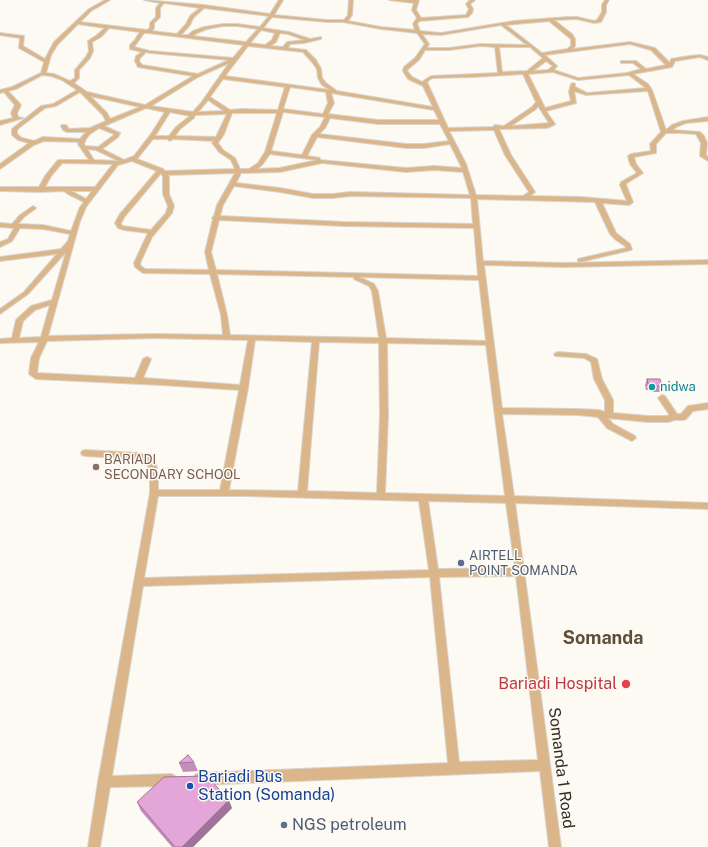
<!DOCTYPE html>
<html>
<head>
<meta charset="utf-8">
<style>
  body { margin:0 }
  canvas { display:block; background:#fdfaf4 }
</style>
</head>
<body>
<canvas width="708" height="847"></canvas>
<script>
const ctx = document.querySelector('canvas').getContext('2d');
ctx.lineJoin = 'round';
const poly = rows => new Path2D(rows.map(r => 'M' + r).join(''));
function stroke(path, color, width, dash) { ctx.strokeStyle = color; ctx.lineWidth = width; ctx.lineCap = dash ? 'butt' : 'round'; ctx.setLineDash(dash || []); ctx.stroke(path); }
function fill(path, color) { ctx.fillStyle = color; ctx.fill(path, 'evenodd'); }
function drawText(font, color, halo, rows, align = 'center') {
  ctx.font = font + ' "Public Sans",sans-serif'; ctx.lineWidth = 3; ctx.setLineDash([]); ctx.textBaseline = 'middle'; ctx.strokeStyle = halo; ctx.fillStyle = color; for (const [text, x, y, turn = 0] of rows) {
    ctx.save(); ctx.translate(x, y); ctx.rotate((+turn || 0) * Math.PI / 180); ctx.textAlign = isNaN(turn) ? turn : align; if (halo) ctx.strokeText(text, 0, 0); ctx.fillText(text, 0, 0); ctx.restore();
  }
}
const street = poly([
  [105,0,110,0,91,11,80,22,147,30,150,28,150,23,156,17,156,8,160,3,144,0,204,5,270,14,279,0,283,0,274,15,327,20,344,20,348,15,349,0,353,0,352,15,348,21,381,27,415,30,413,24,417,18,412,10,414,3,389,0,419,0,416,10,421,18,466,15,469,9,466,4,470,0,475,0,470,4,473,9,472,13,468,17,419,21,417,24,420,31,441,33,514,21,568,17,577,17,594,21,597,20,602,12,602,5,605,0,609,0,606,5,606,12,601,22,594,23,577,19,554,20,572,34,575,39,575,46,573,49,630,42,655,48,670,63,671,59,689,56,700,55,708,57,708,60,700,57,675,61,672,67,633,74,648,84,652,90,666,130,672,125,683,121,708,117,708,121,686,123,676,127,673,130,700,132,704,136,707,143,706,155,708,157,708,161,700,156,701,143,696,134,679,133,666,133,656,144,656,153,634,157,636,164,643,173,627,183,626,185,633,202,632,203,629,205,602,203,616,233,630,244,632,249,631,250,580,262,578,261,578,259,626,248,625,246,616,240,610,234,595,202,477,199,483,261,564,263,708,260,708,264,564,267,484,265,502,408,578,409,599,410,605,412,605,400,594,379,591,362,584,358,555,356,554,354,558,352,586,354,597,359,602,379,613,400,613,413,648,416,668,416,669,414,658,398,662,395,665,396,677,414,681,414,688,406,708,403,708,409,693,411,686,419,683,420,674,420,669,422,648,422,608,418,613,424,635,436,636,438,632,441,607,428,598,417,578,415,502,414,514,496,708,503,708,509,515,503,561,847,549,847,540,771,199,785,195,783,193,779,195,775,199,773,448,763,430,577,143,586,112,776,171,774,175,776,177,780,175,784,171,786,110,787,100,847,88,847,98,782,150,493,150,475,148,465,144,461,138,459,85,456,82,455,81,453,82,451,85,450,139,453,150,457,156,464,158,475,158,490,220,490,239,390,162,385,36,379,29,374,31,358,39,342,0,343,0,339,12,338,16,320,31,306,52,300,66,252,28,294,0,314,0,309,24,292,57,254,0,261,0,257,61,249,68,241,70,234,43,229,20,228,12,241,0,247,0,242,8,239,14,228,0,227,0,223,12,224,20,215,33,206,36,208,35,209,24,217,18,224,43,225,71,231,80,207,84,202,68,194,64,191,41,192,0,191,0,187,39,187,45,176,58,160,89,160,78,144,79,142,44,141,34,145,0,169,0,164,29,143,18,140,12,135,12,129,41,106,53,104,77,90,62,80,51,76,42,75,16,89,8,91,21,105,17,113,18,117,23,118,0,125,0,121,13,118,11,113,15,105,4,92,0,93,0,90,12,87,41,73,44,62,19,48,20,38,0,35,0,33,24,36,23,46,45,59,54,42,89,9,105,0],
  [164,3,200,8,190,16,186,24,177,34,152,31,154,28,154,23,160,17,160,8,164,3],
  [204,8,269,16,260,27,237,24,223,24,204,27,193,31,188,35,181,35,190,25,193,18,204,8],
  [272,17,327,22,343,22,381,29,417,33,425,44,415,58,404,67,403,71,408,79,423,86,433,107,337,91,326,83,322,78,321,69,316,60,306,50,288,48,290,44,304,43,321,39,321,37,310,39,289,32,263,28,272,17],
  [549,21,571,39,571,46,567,49,542,53,506,25,549,21],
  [78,24,105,28,97,35,88,41,89,51,86,57,75,70,75,78,70,81,54,74,46,73,51,55,58,44,78,24],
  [501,25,527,45,480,44,449,48,427,48,429,44,422,34,441,35,501,25],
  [223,26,237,26,258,29,246,42,193,36,197,33,207,29,223,26],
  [109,28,140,32,134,41,130,45,130,49,142,52,136,56,135,61,138,67,193,76,145,105,87,92,74,83,79,78,79,70,90,58,93,51,92,42,101,37,109,28],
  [261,30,275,33,272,40,265,45,250,43,261,30],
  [144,33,148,33,244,45,233,58,150,51,134,47,144,33],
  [280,33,288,34,305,40,287,42,283,47,270,46,276,42,280,33],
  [630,44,651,50,666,65,646,69,636,61,621,61,621,63,633,63,641,69,627,73,578,78,554,70,557,66,545,55,630,44],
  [248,46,303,52,312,62,317,69,318,78,322,85,330,90,225,76,248,46],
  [480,46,495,47,498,73,431,76,422,82,412,77,407,71,408,69,419,60,425,50,449,50,480,46],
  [499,47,530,47,543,58,527,71,502,72,499,47],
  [146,52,150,53,229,60,198,74,142,65,139,61,140,58,146,52],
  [546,61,553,66,548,70,533,71,546,61],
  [229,63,201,103,193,112,151,106,198,77,229,63],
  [553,72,578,80,629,75,646,88,587,93,575,87,575,84,573,83,571,84,569,92,571,101,545,108,528,74,553,72],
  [523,74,536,102,532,107,504,126,495,125,493,127,448,128,427,82,432,78,474,77,523,74],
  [223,79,285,87,278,110,241,109,230,110,210,97,223,79],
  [290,87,326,92,328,103,323,114,283,109,290,87],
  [574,91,586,95,648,91,661,132,650,144,651,151,631,154,628,156,630,164,637,173,621,182,620,185,627,201,581,197,530,196,535,192,511,155,499,129,547,128,554,125,555,124,546,111,576,103,574,91],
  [80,92,103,115,106,121,90,128,69,129,66,125,62,125,61,126,63,130,67,132,86,132,80,139,43,137,34,141,22,138,17,134,17,130,20,127,45,108,56,106,80,92],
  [331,93,434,110,439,120,378,120,328,114,334,103,331,93],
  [90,96,140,107,110,119,107,113,90,96],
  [208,100,224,111,198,112,208,100],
  [538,106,549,123,511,126,536,109,538,106],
  [146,108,165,112,151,134,134,156,124,160,102,149,118,137,120,133,104,126,146,108],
  [170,112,190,116,176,127,169,136,155,136,170,112],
  [283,112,325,117,320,127,312,135,302,155,271,151,283,112],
  [232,113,277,113,265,152,258,163,249,169,240,169,235,158,223,150,218,143,224,134,232,113],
  [227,114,216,137,175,136,180,129,194,118,195,115,227,114],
  [330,118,378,124,440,124,449,141,424,144,406,144,319,134,325,128,330,118],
  [99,128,114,134,114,135,98,147,85,146,84,144,86,139,90,134,99,128],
  [494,130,505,155,529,192,523,196,476,195,466,164,449,131,494,130],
  [317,137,406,148,424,148,450,144,462,168,434,166,406,168,320,160,320,158,307,156,317,137],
  [153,139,167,139,170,141,173,139,214,141,212,143,213,144,219,152,231,160,235,169,165,171,163,169,137,159,153,139],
  [87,149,96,150,119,161,94,160,87,149],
  [270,154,317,160,280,168,257,169,262,165,270,154],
  [132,161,157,171,120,214,115,223,118,228,124,230,148,233,134,263,135,267,143,273,210,274,221,315,223,335,154,334,48,336,80,221,86,207,118,165,132,161],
  [62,163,113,164,95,187,45,187,51,176,62,163],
  [322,163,406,172,434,170,463,172,470,195,350,192,333,194,313,194,280,188,236,183,241,173,280,172,322,163],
  [161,173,163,177,163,194,168,206,166,213,151,230,122,226,121,223,125,216,161,173],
  [235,173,217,205,214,216,212,218,213,219,205,252,209,270,145,269,141,266,140,263,152,237,172,213,174,206,169,194,169,177,168,175,235,173],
  [234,186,280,192,313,198,333,198,350,196,471,198,473,224,344,222,220,216,223,205,234,186],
  [71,191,92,191,86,199,71,191],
  [219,220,344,226,474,228,478,276,216,270,211,252,219,220],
  [217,274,354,277,354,279,369,286,372,291,379,338,230,335,227,315,217,274],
  [359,277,479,280,486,341,386,338,378,291,374,284,359,277],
  [50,305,41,337,19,338,23,321,35,310,50,305],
  [154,338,248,340,240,385,143,378,151,359,147,357,143,359,135,378,37,373,39,358,47,341,154,338],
  [255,340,312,342,298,491,229,490,248,388,255,340],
  [319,342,379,343,380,416,377,493,307,491,319,342],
  [387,343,486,345,505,496,385,493,388,416,387,343],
  [158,496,246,496,419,501,429,570,144,578,158,496],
  [428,501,506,503,515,568,438,569,428,501],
  [516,576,538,760,459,762,439,577,516,576]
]);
const wall = poly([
  [647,379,662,386,660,392,653,392,653,390,646,390,645,385],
  [194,762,198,771,183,772,179,763],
  [137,802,232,808,193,847,172,847,141,811]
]);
const shadedWall = poly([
  [229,800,232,808,193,847,182,847]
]);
const building = poly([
  [647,379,660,379,662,386,655,386,655,384,648,384,647,379],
  [188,755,194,762,179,763,188,755],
  [207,776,229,800,182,847,175,847,137,802,164,777,207,776]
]);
const markers = [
  [652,387,4,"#0f9aa8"],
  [96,467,4,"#8d6e63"],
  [461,563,4,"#5c6f8a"],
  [626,684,5,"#e0444e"],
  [190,786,4,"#1a4fb4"],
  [284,825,4,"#5c6f8a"]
];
const cultureNames = [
  ["nidwa",660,387]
];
const educationNames = [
  ["BARIADI",104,460],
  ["SECONDARY SCHOOL",104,475]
];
const serviceNames = [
  ["AIRTELL",469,556],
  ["POINT SOMANDA",469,571]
];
const nearHealthnames = [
  ["Bariadi Hospital",617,684]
];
const nearStreetnames = [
  ["Somanda 1 Road",561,768,83]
];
const nearTransitnames = [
  ["Bariadi Bus",198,777],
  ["Station (Somanda)",198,795]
];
const nearServicenames = [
  ["NGS petroleum",292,825]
];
const nearQuarternames = [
  ["Somanda",603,638]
];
stroke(street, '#d9d5ce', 2);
fill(street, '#dab68a');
fill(wall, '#c48ebb');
fill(shadedWall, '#a07498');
fill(building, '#e4a5d9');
stroke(building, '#a07498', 1);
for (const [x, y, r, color] of markers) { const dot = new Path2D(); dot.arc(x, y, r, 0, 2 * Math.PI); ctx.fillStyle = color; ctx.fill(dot); stroke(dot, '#fdfaf4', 1.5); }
drawText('13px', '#0d838f', '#fdfaf4', cultureNames, 'left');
drawText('13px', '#785e54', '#fdfaf4', educationNames, 'left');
drawText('13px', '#4e5e75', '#fdfaf4', serviceNames, 'left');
drawText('16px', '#be3a42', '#fdfaf4', nearHealthnames, 'right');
drawText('16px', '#342d23', '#fdfaf4', nearStreetnames);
drawText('16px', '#164399', '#fdfaf4', nearTransitnames, 'left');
drawText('16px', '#4e5e75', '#fdfaf4', nearServicenames, 'left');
drawText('bold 18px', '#5f4f38', '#fdfaf4', nearQuarternames);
</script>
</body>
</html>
